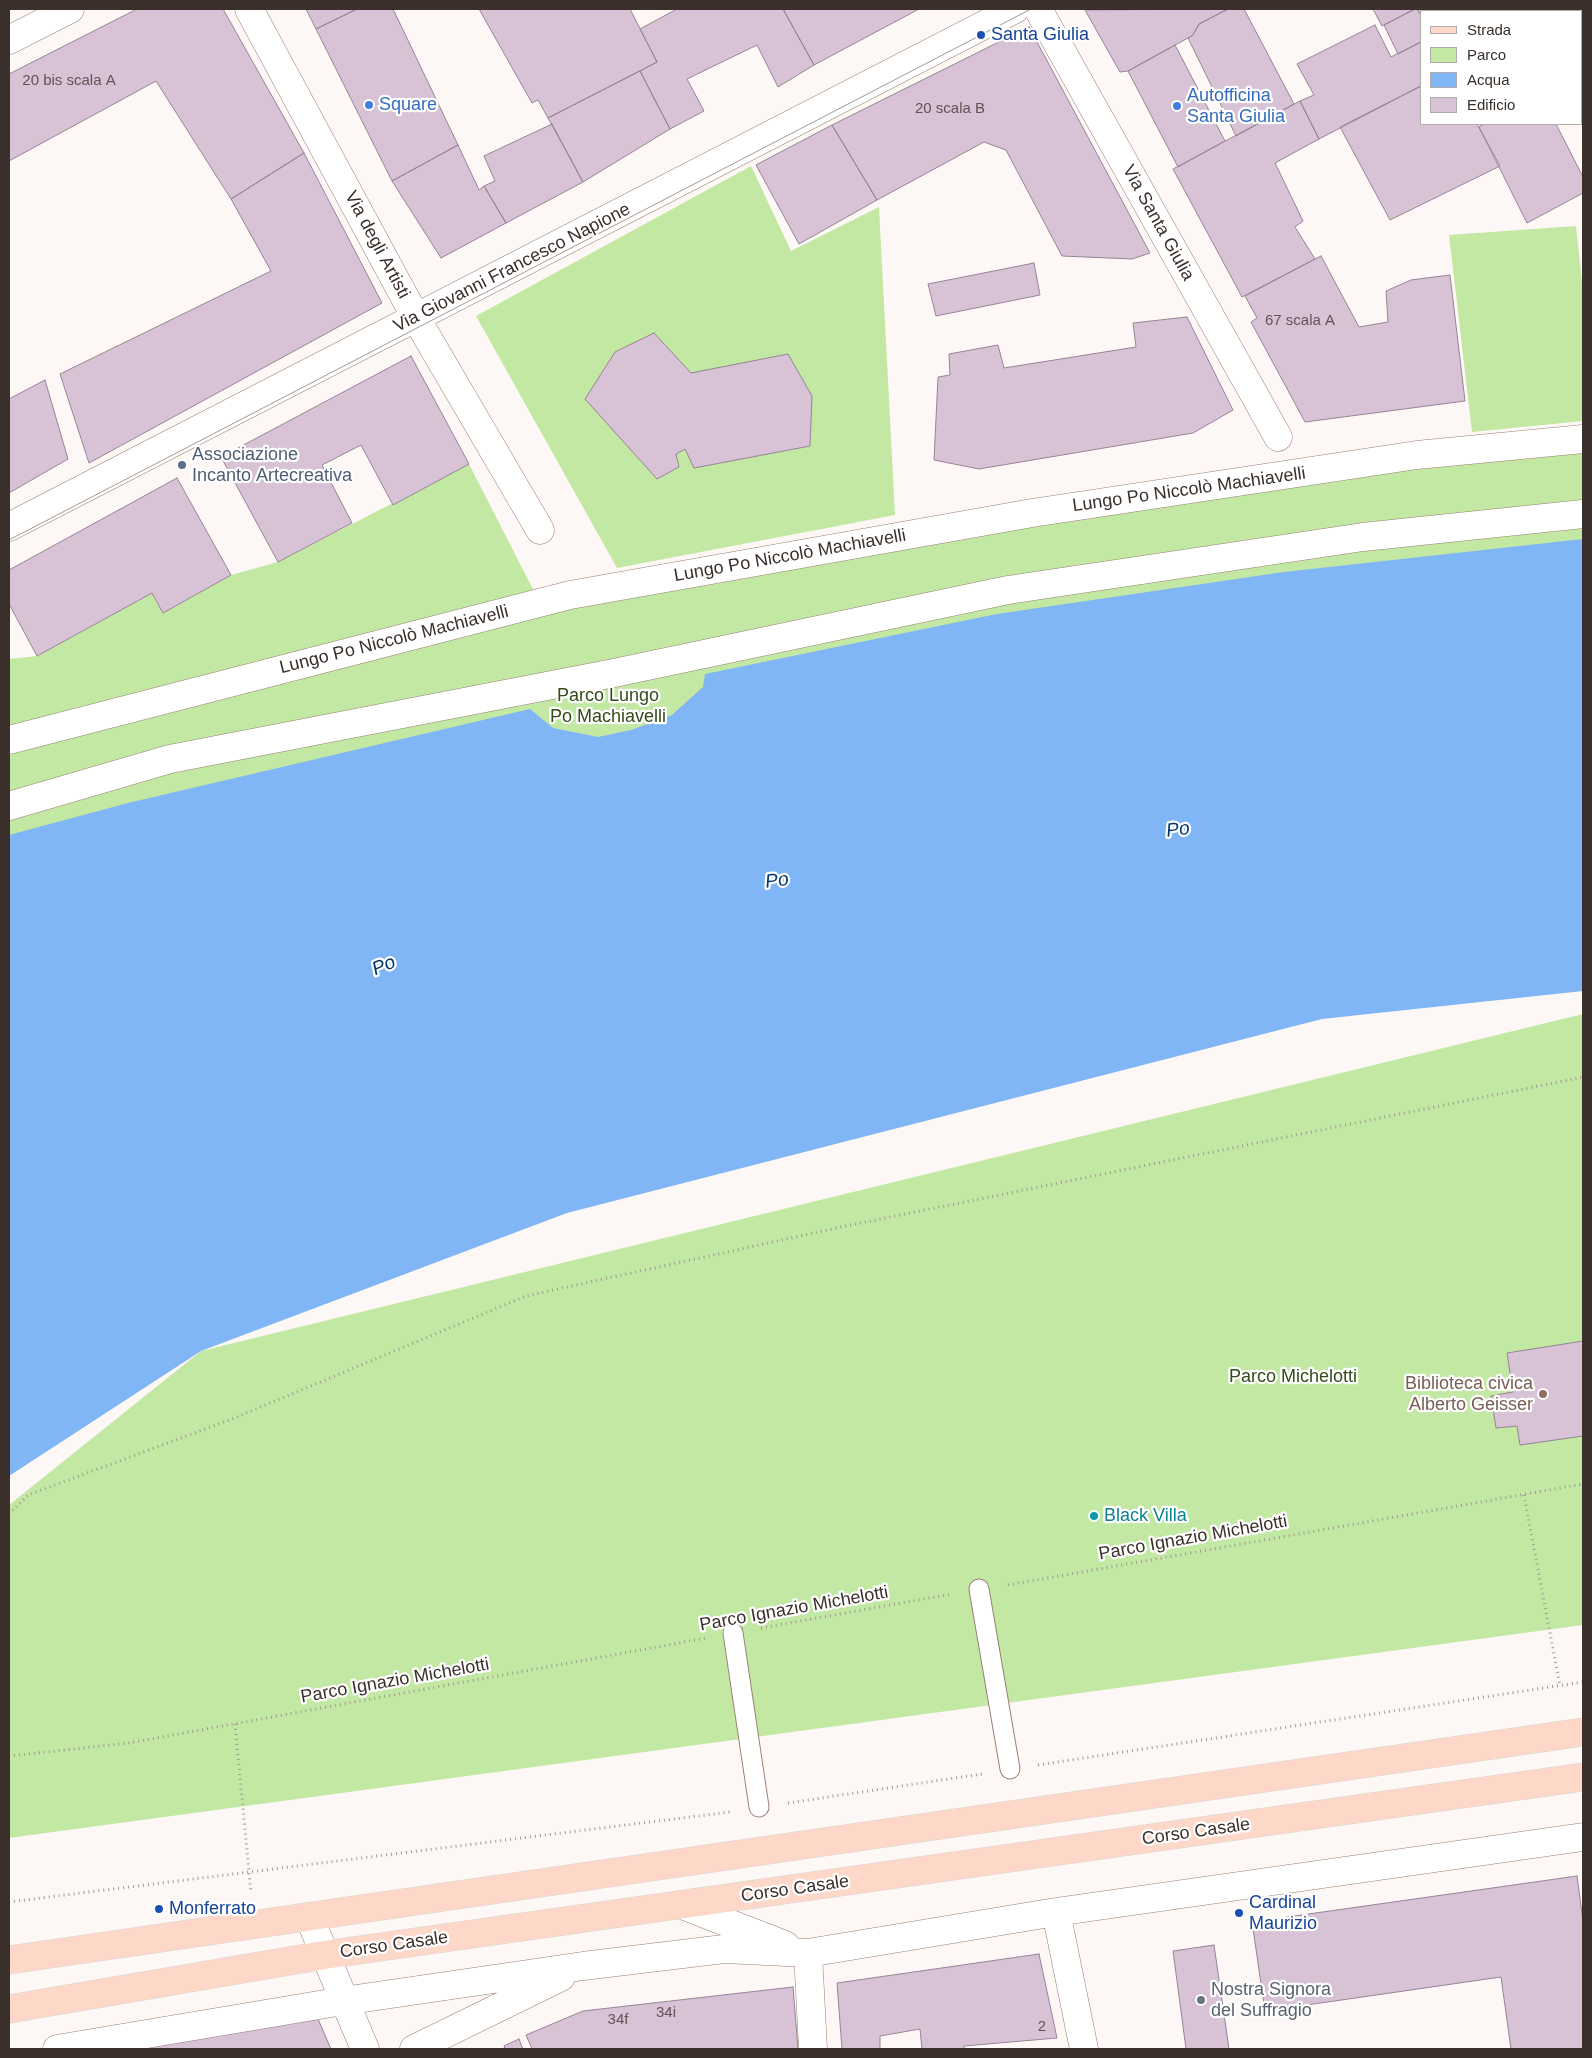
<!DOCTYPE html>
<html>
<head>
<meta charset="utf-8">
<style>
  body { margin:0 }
  #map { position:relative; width:1592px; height:2058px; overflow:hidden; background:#fdf8f5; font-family:Helvetica,sans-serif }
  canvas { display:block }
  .frame { position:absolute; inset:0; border:10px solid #3a2f2a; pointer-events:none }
  .legend { position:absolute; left:1420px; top:10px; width:162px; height:115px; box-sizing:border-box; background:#fff; border:1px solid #b0acaa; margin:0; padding:6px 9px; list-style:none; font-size:15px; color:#3a2f2a }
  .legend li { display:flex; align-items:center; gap:10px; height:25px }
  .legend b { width:25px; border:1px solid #b0acaa }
</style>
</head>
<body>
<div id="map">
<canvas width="1592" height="2058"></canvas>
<div class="frame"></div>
<ul class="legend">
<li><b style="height:6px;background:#fdd8c8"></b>Strada</li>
<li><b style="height:14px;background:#c2e8a3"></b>Parco</li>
<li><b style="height:14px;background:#80b5f6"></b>Acqua</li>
<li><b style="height:14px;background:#d7c2d6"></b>Edificio</li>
</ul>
</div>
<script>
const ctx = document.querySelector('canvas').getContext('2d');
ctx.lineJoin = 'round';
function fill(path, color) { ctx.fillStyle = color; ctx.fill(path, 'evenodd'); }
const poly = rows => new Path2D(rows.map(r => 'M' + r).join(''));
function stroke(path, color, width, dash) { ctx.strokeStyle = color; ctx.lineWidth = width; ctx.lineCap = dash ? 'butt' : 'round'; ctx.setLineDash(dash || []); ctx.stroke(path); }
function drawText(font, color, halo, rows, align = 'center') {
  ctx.font = font + ' Helvetica,sans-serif'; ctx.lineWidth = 4.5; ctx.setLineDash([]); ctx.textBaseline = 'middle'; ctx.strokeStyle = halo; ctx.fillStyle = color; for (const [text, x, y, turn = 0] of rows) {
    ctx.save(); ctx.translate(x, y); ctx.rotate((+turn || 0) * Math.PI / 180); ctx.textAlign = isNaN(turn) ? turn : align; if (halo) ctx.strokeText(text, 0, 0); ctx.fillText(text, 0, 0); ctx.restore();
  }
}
const green = poly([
  [1534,9,1581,9,1583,13,1583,102,1581,97,1581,11,1535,11],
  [751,166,791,251,879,207,895,515,617,568,476,316],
  [1576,226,1583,291,1583,421,1472,432,1449,235],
  [1583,439,1583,584,677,742,9,880,9,659,37,656,152,593,163,613,231,575,278,562,469,464,540,603],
  [1583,1014,1583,1625,9,1838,9,1505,201,1351]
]);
const water = poly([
  [1583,539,1583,991,1322,1019,567,1213,201,1351,9,1476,9,835,128,803,530,709,553,728,598,737,631,730,672,715,703,687,705,674,997,614,1284,572]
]);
const building = poly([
  [137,9,223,9,304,153,231,199,156,81,9,161,9,74,137,9],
  [306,9,357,9,316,29,306,9],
  [357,9,393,9,458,145,392,181,316,29,357,9],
  [479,9,630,9,657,62,548,118,538,100,532,103,479,9],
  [677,9,783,9,814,65,778,87,757,45,687,79,704,111,670,129,640,71,657,62,640,29,677,9],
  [783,9,919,9,814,65,783,9],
  [1228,9,1199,24,1193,35,1188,38,1128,71,1120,72,1085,10,1228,9],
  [1228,9,1244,9,1294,104,1236,136,1188,38,1193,35,1199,24,1228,9],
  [1373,9,1415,9,1382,26,1373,9],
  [1415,9,1417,9,1421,15,1421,42,1398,54,1384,25,1415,9],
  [1417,9,1533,9,1534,11,1421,11,1421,15,1417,9],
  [1375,25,1391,57,1421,42,1421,86,1319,139,1300,101,1314,95,1297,64,1375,25],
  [1029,27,1150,253,1132,259,1062,256,1006,150,984,142,877,200,832,125,1029,27],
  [1175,45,1225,141,1178,167,1128,71,1175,45],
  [640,71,670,129,583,182,548,118,640,71],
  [1421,86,1421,124,1477,124,1500,166,1390,220,1340,127,1421,86],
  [1300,101,1319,139,1275,163,1303,221,1295,227,1315,259,1242,297,1173,169,1300,101],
  [552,124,583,182,506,223,484,186,495,181,484,156,552,124],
  [1484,124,1556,124,1583,177,1583,193,1527,223,1479,127,1484,124],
  [832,125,877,200,799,244,756,165,832,125],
  [458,145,479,190,484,186,506,223,441,258,392,181,458,145],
  [304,153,382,303,89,463,60,374,271,271,231,199,304,153],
  [1321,256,1359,327,1388,322,1386,291,1411,280,1450,275,1465,401,1305,422,1251,322,1257,318,1245,296,1321,256],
  [1034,263,1040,295,936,316,928,284,1034,263],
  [1187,317,1233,410,1193,433,979,469,934,460,938,377,950,375,949,354,998,345,1004,368,1136,347,1133,323,1187,317],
  [654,333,691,373,788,354,812,396,810,446,694,468,685,449,676,454,679,467,657,479,585,399,615,352,654,333],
  [411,356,469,464,393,505,361,445,322,465,352,523,278,562,221,457,411,356],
  [45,380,68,459,9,493,9,399,45,380],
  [177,478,231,575,163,613,152,593,37,656,9,604,9,570,177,478],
  [1583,1341,1583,1436,1520,1445,1517,1426,1496,1428,1491,1396,1513,1392,1507,1353,1583,1341],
  [1577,1876,1583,1921,1583,2049,1511,2049,1501,1977,1265,2011,1252,1922,1577,1876],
  [1214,1945,1229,2049,1186,2049,1173,1951,1214,1945],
  [1039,1954,1057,2038,964,2046,964,2049,922,2049,920,2029,880,2036,880,2049,842,2049,837,1983,1039,1954],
  [793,1987,798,2049,532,2049,526,2035,583,2011,793,1987],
  [318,2019,331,2049,127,2049,318,2019],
  [519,2039,523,2049,505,2049,504,2046,519,2039]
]);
const path = poly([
  [1524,1495,1560,1686],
  [9,1514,28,1495,232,1419,526,1296,846,1226,1583,1077],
  [1008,1585,1583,1484],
  [761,1628,952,1594],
  [235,1724,251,1893],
  [9,1756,129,1743,706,1638],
  [1038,1765,1583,1682],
  [788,1803,982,1774],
  [9,1902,730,1812]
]);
const lane = poly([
  [979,1589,1010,1769],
  [733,1633,759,1807]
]);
const street = poly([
  [249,9,416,318,540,530],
  [1038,9,1278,437],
  [9,40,70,9],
  [9,740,570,595,1032,513,1417,455,1583,439],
  [9,806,170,759,614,673,1008,590,1363,537,1583,514],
  [682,1905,785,1945],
  [1056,1912,1084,2049],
  [309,1917,365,2049],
  [808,1953,813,2049],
  [57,2049,343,2001,583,1966,724,1949,808,1953,1056,1912,1583,1837],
  [414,2049,561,1977]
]);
const secondary = poly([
  [9,527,1015,9]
]);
const primary = poly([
  [9,1960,1583,1732],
  [9,2009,324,1955,1583,1777]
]);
const tram = poly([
  [9,540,1031,9]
]);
const markers = [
  [981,35,5,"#1a4fb4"],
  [369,105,5,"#3f7fe0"],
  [1177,106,5,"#3f7fe0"],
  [182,465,5,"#5c6f8a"],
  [1543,1394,5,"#8d6e63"],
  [1094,1516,5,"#0f9aa8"],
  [159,1909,5,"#1a4fb4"],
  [1239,1913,5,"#1a4fb4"],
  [1201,2000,5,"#6b7280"]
];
const numberNames = [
  ["20 bis scala A",69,81],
  ["20 scala B",950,109],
  ["67 scala A",1300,321],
  ["34i",666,2013],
  ["34f",618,2020],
  ["2",1042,2027]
];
const transitNames = [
  ["Santa Giulia",991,35],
  ["Cardinal",1249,1903],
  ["Maurizio",1249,1924],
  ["Monferrato",169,1909]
];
const shopNames = [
  ["Autofficina",1187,96],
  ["Santa Giulia",1187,117],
  ["Square",379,105]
];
const streetNames = [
  ["Via Santa Giulia",1158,223,61],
  ["Via degli Artisti",377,245,62],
  ["Via Giovanni Francesco Napione",512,268,-27],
  ["Lungo Po Niccolò Machiavelli",1189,490,-8],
  ["Lungo Po Niccolò Machiavelli",790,556,-10],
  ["Lungo Po Niccolò Machiavelli",394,640,-14],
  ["Parco Ignazio Michelotti",1193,1538,-10],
  ["Parco Ignazio Michelotti",794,1609,-10],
  ["Parco Ignazio Michelotti",395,1681,-10],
  ["Corso Casale",1196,1832,-8],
  ["Corso Casale",795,1889,-8],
  ["Corso Casale",394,1945,-8]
];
const serviceNames = [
  ["Associazione",192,455],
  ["Incanto Artecreativa",192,476]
];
const parkNames = [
  ["Parco Lungo",608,696],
  ["Po Machiavelli",608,717],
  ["Parco Michelotti",1293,1377]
];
const educationNames = [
  ["Biblioteca civica",1533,1384],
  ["Alberto Geisser",1533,1405]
];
const cultureNames = [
  ["Black Villa",1104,1516]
];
const worshipNames = [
  ["Nostra Signora",1211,1990],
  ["del Suffragio",1211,2011]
];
const waterNames = [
  ["Po",1178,830,-7],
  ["Po",777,881,-7],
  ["Po",384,966,-23]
];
fill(green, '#c2e8a3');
fill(water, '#80b5f6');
fill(building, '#d7c2d6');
stroke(building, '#978396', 1);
stroke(lane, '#988073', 21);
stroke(street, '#988073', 29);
stroke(secondary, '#988073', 29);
stroke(primary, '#d8d5d4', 29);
stroke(path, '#a19995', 3, [1, 4]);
stroke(lane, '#fff', 19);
stroke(street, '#fff', 28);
stroke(secondary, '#fff', 28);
stroke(primary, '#fdd8c8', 28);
stroke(tram, '#a29a96', 1);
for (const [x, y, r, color] of markers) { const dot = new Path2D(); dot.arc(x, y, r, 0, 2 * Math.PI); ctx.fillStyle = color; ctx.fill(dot); stroke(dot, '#fff', 2); }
drawText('15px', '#615455', null, numberNames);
drawText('18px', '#164399', '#fff', transitNames, 'left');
drawText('18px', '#366cbe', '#fff', shopNames, 'left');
drawText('18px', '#3a2f2a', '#fff', streetNames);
drawText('18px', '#4e5e75', '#fff', serviceNames, 'left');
drawText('18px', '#334c18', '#fff', parkNames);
drawText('18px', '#785e54', '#fff', educationNames, 'right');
drawText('18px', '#0d838f', '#fff', cultureNames, 'left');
drawText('18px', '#5b616d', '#fff', worshipNames, 'left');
drawText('italic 19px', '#003770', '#fff', waterNames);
</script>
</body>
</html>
